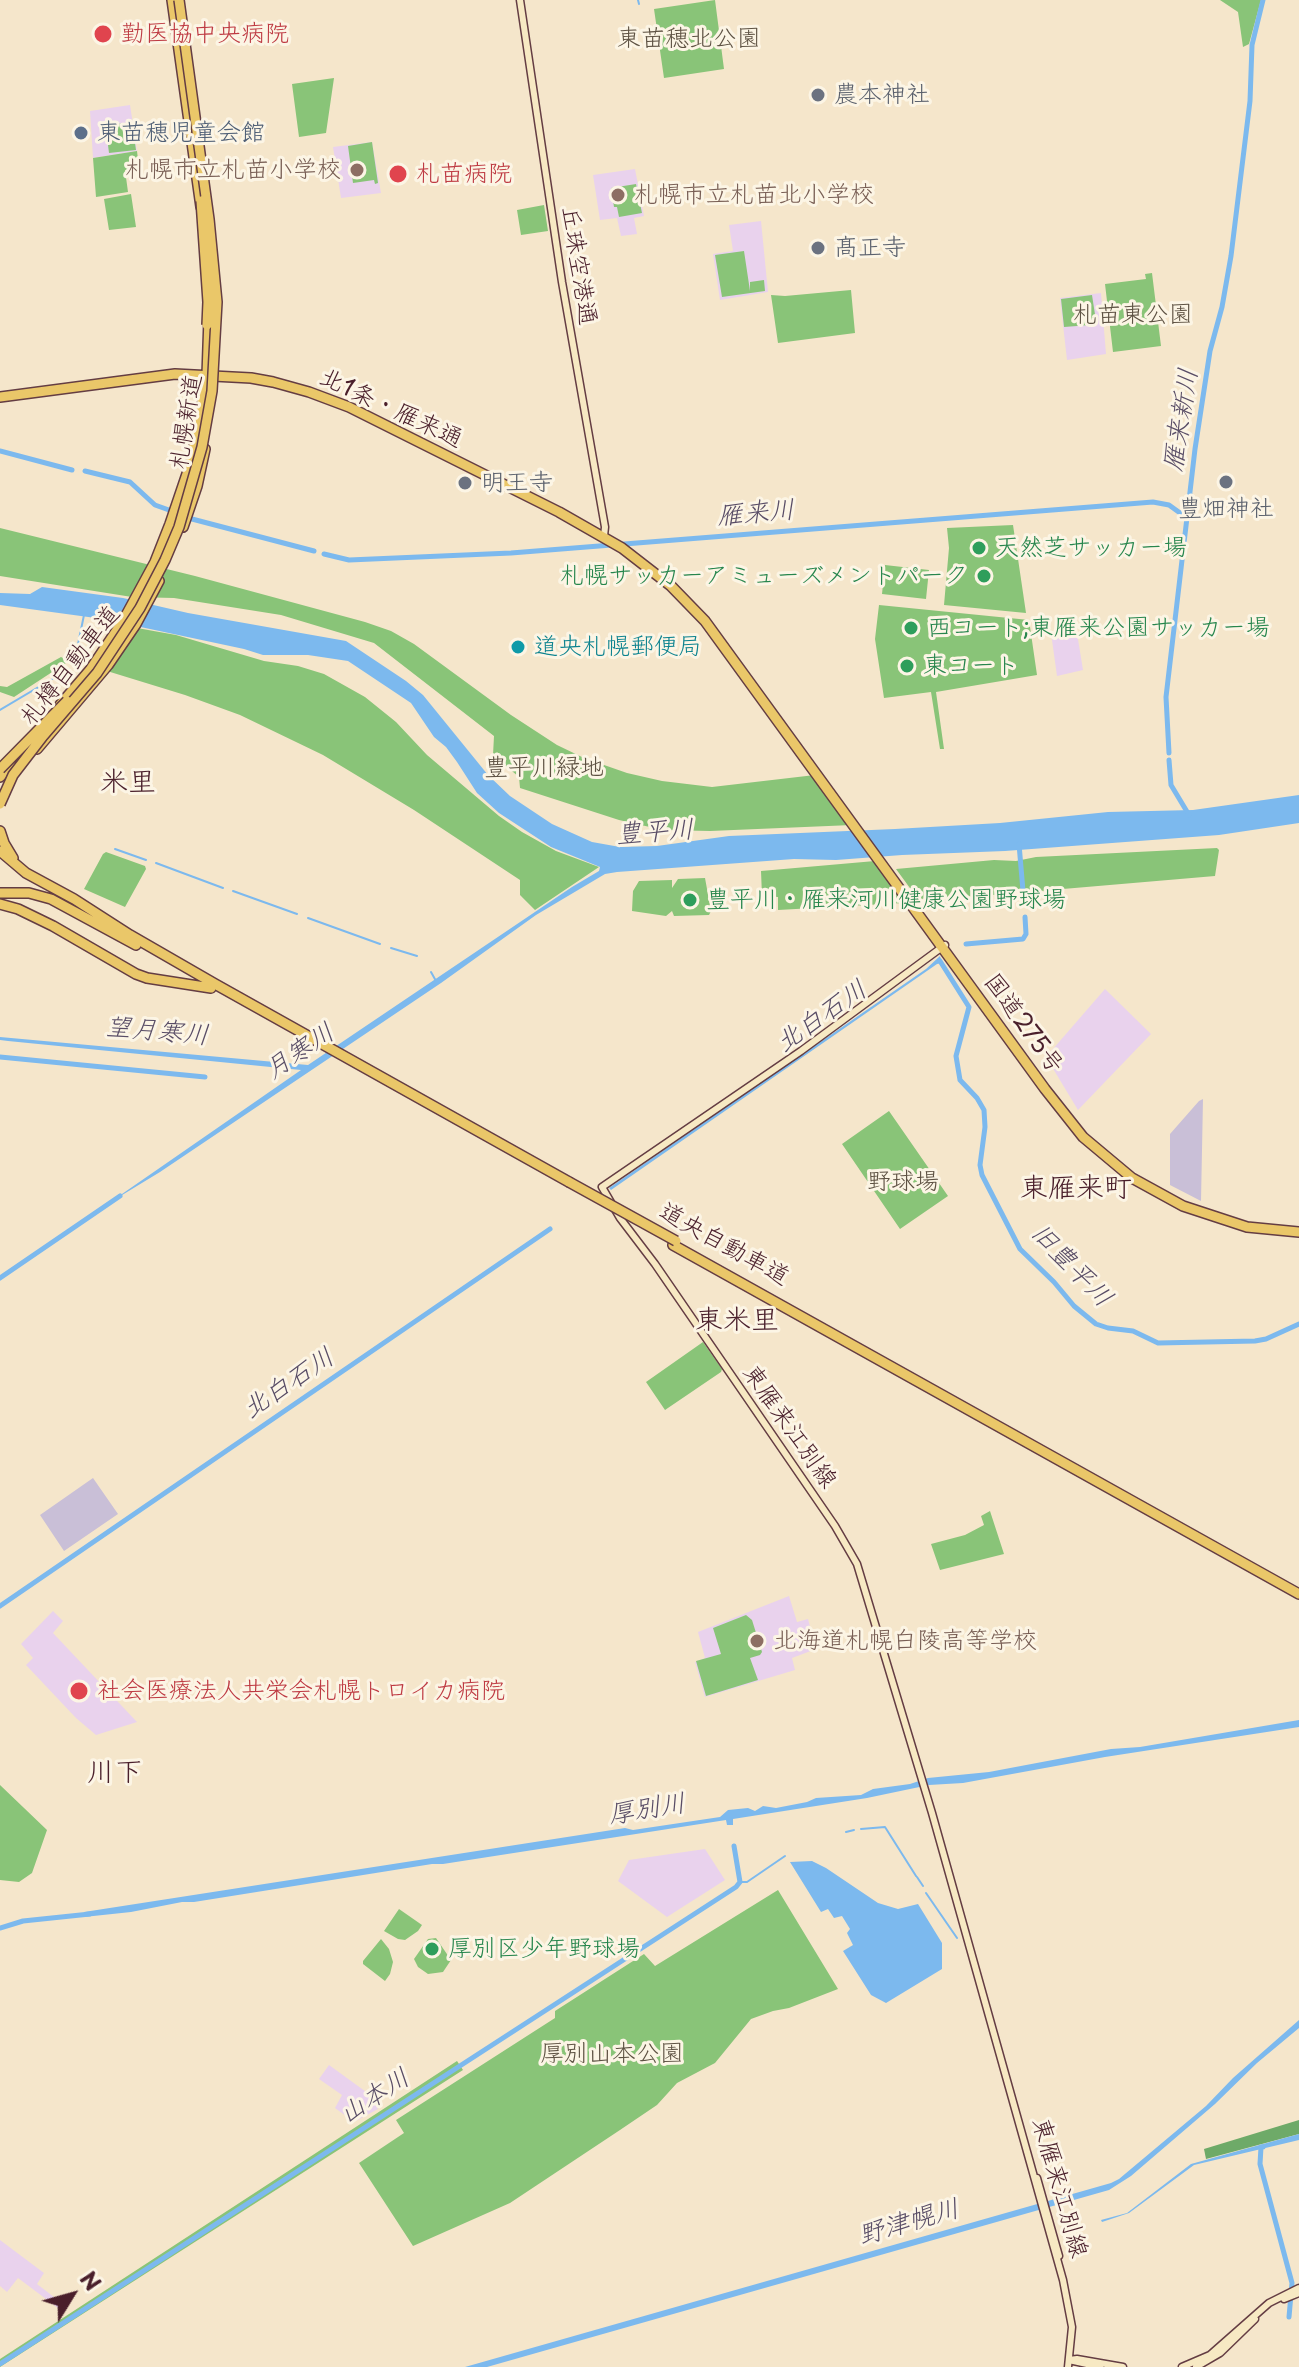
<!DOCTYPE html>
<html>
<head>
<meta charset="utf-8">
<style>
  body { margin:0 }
  #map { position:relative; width:1299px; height:2367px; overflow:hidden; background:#f5e6cb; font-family:"Playpen Sans",sans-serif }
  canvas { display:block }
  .north { position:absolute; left:32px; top:2255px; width:80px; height:80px; -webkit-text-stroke:6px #fcf5e5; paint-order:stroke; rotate:53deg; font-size:22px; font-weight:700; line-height:32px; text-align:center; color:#4a1f2b }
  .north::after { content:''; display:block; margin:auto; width:28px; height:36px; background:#4a1f2b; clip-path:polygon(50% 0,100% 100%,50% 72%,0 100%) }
</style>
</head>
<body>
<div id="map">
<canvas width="1299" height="2367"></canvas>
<div class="north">N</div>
</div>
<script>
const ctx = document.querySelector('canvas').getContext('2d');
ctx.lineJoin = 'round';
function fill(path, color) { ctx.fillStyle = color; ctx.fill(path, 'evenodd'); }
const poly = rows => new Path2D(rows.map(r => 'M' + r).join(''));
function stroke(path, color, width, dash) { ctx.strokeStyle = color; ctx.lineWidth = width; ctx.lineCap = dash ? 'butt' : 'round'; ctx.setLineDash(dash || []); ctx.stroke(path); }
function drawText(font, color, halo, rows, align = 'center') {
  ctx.font = font + ' "Playpen Sans","Klee One",sans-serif'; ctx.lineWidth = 6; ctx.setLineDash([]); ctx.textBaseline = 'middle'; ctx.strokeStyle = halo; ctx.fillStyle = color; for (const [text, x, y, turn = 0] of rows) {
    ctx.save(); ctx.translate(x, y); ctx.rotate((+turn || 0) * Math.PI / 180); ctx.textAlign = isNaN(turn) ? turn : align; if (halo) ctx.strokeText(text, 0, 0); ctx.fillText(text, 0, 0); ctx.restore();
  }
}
const built = poly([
  [130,105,137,151,93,158,90,111],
  [372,142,381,193,341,198,333,147],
  [635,169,644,216,634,218,637,234,621,236,617,218,600,220,593,175],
  [761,221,768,292,720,300,713,254,733,251,729,225],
  [1101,293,1106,354,1067,360,1060,298],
  [1051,633,1077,633,1083,670,1057,676],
  [1105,989,1151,1034,1078,1110,1046,1057],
  [789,1596,797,1622,808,1619,816,1649,792,1658,795,1670,705,1697,695,1662,705,1658,698,1632],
  [53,1611,63,1621,53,1633,137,1722,96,1735,76,1718,26,1665,33,1658,21,1644],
  [705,1849,725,1880,667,1917,618,1881,629,1860],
  [329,2065,369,2094,378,2109,354,2122,335,2108,342,2095,319,2079],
  [0,2240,44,2273,37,2284,67,2307,62,2311,18,2278,7,2292,0,2286]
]);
const industrial = poly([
  [1203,1099,1201,1201,1170,1185,1170,1134,1199,1101],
  [93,1478,118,1514,64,1551,40,1515]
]);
const green = poly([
  [715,0,724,69,664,78,654,9],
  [1220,0,1261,0,1249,44,1243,47,1238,12],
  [334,78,326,133,299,137,292,84],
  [132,122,136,150,109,153,106,129,109,125],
  [372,142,378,183,375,184,374,180,353,183,348,146],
  [137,151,139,168,125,170,128,192,96,197,93,158],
  [636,184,642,213,619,217,617,207,614,207,611,188],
  [131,194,136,227,109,230,104,199],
  [544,205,548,231,521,235,517,210],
  [744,251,750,291,750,282,764,280,765,291,722,297,715,255],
  [1152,273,1161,346,1113,352,1105,284,1146,279,1145,274],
  [851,290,855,333,778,343,771,295,785,296],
  [1092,295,1096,321,1090,325,1064,327,1061,299],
  [1013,525,1026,613,944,605,949,548,947,528],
  [0,528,195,576,365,622,391,631,414,644,511,715,557,745,584,758,627,773,662,781,712,787,815,775,852,825,710,831,663,830,619,820,520,788,519,777,493,755,494,736,374,643,281,615,174,598,132,597,0,576],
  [885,565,929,570,926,599,882,594],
  [879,605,1029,620,1037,675,936,692,944,749,940,749,931,692,884,698,875,639],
  [137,628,176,635,264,661,298,666,324,674,365,697,396,722,427,755,499,816,522,832,556,851,599,867,535,910,520,895,520,880,414,810,323,755,240,715,185,695,107,671],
  [61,657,69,661,14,697,0,692,0,686,7,687],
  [1217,848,1219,850,1215,876,981,896,918,899,896,869,994,860,1016,861,1036,857],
  [106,852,145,866,146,869,125,907,84,889,103,854],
  [875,861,903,903,778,910,778,897,762,896,761,871],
  [705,878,711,911,709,915,674,916,672,911,666,916,632,911,633,891,639,881,672,880,672,888,678,879],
  [889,1111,948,1196,900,1229,842,1144],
  [703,1342,722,1369,721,1372,665,1410,646,1382],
  [990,1511,1004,1554,940,1570,931,1544,965,1535,984,1525,981,1516],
  [746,1615,752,1620,762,1652,760,1655,750,1658,758,1680,706,1696,696,1661,721,1654,713,1628],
  [0,1785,47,1830,32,1873,19,1882,0,1880],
  [778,1890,838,1989,789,2008,773,2011,751,2019,715,2063,677,2083,657,2105,620,2130,510,2203,413,2246,359,2163,404,2133,396,2120,555,2018,555,2011,644,1954,655,1966],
  [399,1909,422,1925,418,1931,405,1940,398,1939,384,1931],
  [436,1938,451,1960,443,1972,428,1974,418,1967,414,1959,428,1939],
  [381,1939,389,1949,393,1962,390,1974,385,1981,363,1964,363,1961],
  [457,2061,463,2070,0,2367,0,2359]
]);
const forest = poly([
  [1299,2120,1299,2134,1206,2159,1204,2149]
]);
const water = poly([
  [42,587,123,598,188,613,346,641,406,681,423,695,488,775,510,796,552,824,592,842,620,847,657,846,729,836,895,829,1000,823,1108,812,1193,810,1299,795,1299,823,1219,835,1005,851,902,855,836,860,794,859,617,872,605,874,536,915,441,983,160,1172,109,1203,301,1070,8,1041,0,1040,0,1037,308,1065,572,887,599,871,600,867,551,847,499,813,477,793,457,762,446,747,434,737,411,703,348,661,308,655,263,655,244,649,103,619,0,605,0,593,30,594],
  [940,956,942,963,937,964,611,1190,609,1188,926,969],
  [1299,1720,1299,1727,1105,1757,963,1783,929,1785,867,1798,733,1819,733,1825,727,1825,726,1820,443,1864,432,1864,194,1902,182,1902,131,1912,84,1917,84,1912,625,1828,633,1830,720,1817,728,1810,748,1808,755,1811,763,1806,776,1808,807,1802,816,1798,861,1795,873,1789,910,1784,928,1778,989,1772,1111,1749,1140,1747],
  [812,1861,826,1868,878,1903,898,1909,918,1904,942,1943,942,1969,886,2003,871,1995,843,1951,853,1945,847,1933,850,1929,842,1916,834,1918,828,1909,821,1912,790,1862],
  [1299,2020,1299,2028,1257,2063,1215,2104,1131,2176,1109,2190,487,2367,465,2367,1111,2183,1119,2179,1206,2106,1233,2078],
  [1299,2134,1299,2140,1194,2165,1129,2213,1102,2222,1101,2220,1127,2213,1191,2164]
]);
const stream = poly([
  [638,0,639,4],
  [77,649,84,615],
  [0,710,69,669],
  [115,849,146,860],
  [156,863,223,888],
  [233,891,297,914],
  [308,918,380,944],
  [391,948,417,956],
  [431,972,436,981],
  [861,1829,885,1827,916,1876],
  [846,1832,854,1830],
  [917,1877,923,1886],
  [740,1882,747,1882,785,1856],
  [926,1893,957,1938]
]);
const river = poly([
  [0,451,72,470],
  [85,471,130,482,155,505,169,510],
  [192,519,314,551],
  [324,554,349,560,511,553,1153,502,1169,505,1187,518],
  [1169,753,1166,697,1195,449,1210,351,1222,307,1231,256,1250,101,1252,45,1263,0],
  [1169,760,1171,785,1189,815],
  [1019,844,1023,891],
  [966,944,1023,939,1026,934,1025,917],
  [940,961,969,1007,956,1056,960,1080,977,1098,984,1110,985,1127,980,1165,982,1175,1020,1249,1054,1282,1074,1306,1096,1324,1108,1328,1133,1331,1158,1343,1255,1341,1266,1339,1299,1324],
  [0,1057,205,1077],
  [0,1278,120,1196],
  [0,1606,550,1229],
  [0,1928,23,1921,90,1914],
  [1263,2147,1261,2147,1260,2164,1292,2283,1289,2317],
  [0,2364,736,1887,740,1882,734,1846]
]);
const secondary = poly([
  [520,0,562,282,605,527,604,536],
  [945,945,801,1051,602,1187,620,1218,655,1264,835,1526,857,1564,932,1813,1063,2280,1072,2327,1068,2367],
  [1037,2178,1059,2256],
  [1284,2299,1299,2293],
  [1069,2360,1077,2359,1123,2367],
  [1069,2360,1100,2367],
  [1182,2367,1210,2355,1269,2303,1299,2288],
  [1196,2367,1220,2353,1255,2319]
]);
const highway = poly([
  [172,0,201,207],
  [0,397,175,374,251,378,273,382,309,392,349,407,559,512,622,548,671,586,705,621,1045,1089,1083,1137,1132,1178,1183,1206,1247,1227,1299,1232],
  [183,527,197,486,205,449],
  [60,705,90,670,123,621,155,562,170,524,190,465,195,441,207,375,209,318],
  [37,749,108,665,136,624,159,581],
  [0,777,25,750],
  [0,831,4,843,13,858],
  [0,851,26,873,74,899,130,935,215,984,569,1182],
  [0,893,29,893,51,899,136,945],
  [0,904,18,909,53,926,136,974,147,978,211,988],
  [673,1245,1299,1594]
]);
const highwayBridge = poly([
  [201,201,208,302,207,325],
  [0,769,67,701],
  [0,804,13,775,43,736,97,673,140,608,165,560,179,527,202,447,212,391,217,302,209,219,179,0],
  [569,1182,676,1241]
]);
const markers = [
  [103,34,10,"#e0444e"],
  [818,95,8,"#6b7280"],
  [81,133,8,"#5c6f8a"],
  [357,170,8,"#8d6e63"],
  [398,174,10,"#e0444e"],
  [618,195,8,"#8d6e63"],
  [818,248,8,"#6b7280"],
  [1226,482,8,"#6b7280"],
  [465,483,8,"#6b7280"],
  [979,548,8,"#2e9e5b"],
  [984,576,8,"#2e9e5b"],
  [911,628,8,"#2e9e5b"],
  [518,647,8,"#0f9aa8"],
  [907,666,8,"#2e9e5b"],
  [690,900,8,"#2e9e5b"],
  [757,1641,8,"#8d6e63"],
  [79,1691,10,"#e0444e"],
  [432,1949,8,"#2e9e5b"]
];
const healthNames = [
  ["勤医協中央病院",121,34],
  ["札苗病院",416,174],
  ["社会医療法人共栄会札幌トロイカ病院",97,1691]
];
const parkNames = [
  ["東苗穂北公園",689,39],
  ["札苗東公園",1133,315],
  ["豊平川緑地",544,768],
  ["野球場",903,1182],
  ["厚別山本公園",612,2054]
];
const worshipNames = [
  ["農本神社",834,95],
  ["髙正寺",834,248],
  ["明王寺",481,483],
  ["豊畑神社",1226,509,"center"]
];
const serviceNames = [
  ["東苗穂児童会館",97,133]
];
const educationNames = [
  ["札幌市立札苗小学校",341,170,"right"],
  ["札幌市立札苗北小学校",634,195],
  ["北海道札幌白陵高等学校",773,1641]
];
const streetNames = [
  ["丘珠空港通",578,266,81],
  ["北1条・雁来通",391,409,25],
  ["札幌新道",187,422,-81],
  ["札樽自動車道",71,666,-52],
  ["国道275号",1023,1024,54],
  ["道央自動車道",724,1245,29],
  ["東雁来江別線",789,1427,55],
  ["東雁来江別線",1059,2188,74]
];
const leisureNames = [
  ["天然芝サッカー場",995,548],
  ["札幌サッカーアミューズメントパーク",968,576,"right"],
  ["西コート;東雁来公園サッカー場",927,628],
  ["東コート",923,666],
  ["豊平川・雁来河川健康公園野球場",706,900],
  ["厚別区少年野球場",448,1949]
];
const cultureNames = [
  ["道央札幌郵便局",534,647]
];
const waterNames = [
  ["雁来新川",1182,420,-81],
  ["雁来川",756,514,-5],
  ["豊平川",655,833,-4],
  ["北白石川",822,1017,-35],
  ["望月寒川",157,1032,5],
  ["月寒川",300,1052,-34],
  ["旧豊平川",1071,1266,46],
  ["北白石川",289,1384,-34],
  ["厚別川",647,1810,-9],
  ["山本川",375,2097,-33],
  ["野津幌川",909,2223,-16]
];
const quarterNames = [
  ["米里",128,783],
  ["東雁来町",1076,1189],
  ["東米里",737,1321],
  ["川下",115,1773]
];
fill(built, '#e9d2ed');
fill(industrial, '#c9bfd7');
fill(green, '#89c478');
fill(forest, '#6eaa68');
fill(water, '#7cb9ee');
stroke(stream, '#7cb9ee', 2);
stroke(river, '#7cb9ee', 5);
stroke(secondary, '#643d43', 9);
stroke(highway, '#643d43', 12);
stroke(secondary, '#f7e9c3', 6);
stroke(highway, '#eac769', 9);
stroke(highwayBridge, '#643d43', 12, []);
stroke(highwayBridge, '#eac769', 9);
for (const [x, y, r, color] of markers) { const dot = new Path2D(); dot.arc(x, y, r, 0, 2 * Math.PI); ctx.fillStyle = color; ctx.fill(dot); stroke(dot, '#fcf5e5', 3); }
drawText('24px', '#be3a42', '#fcf5e5', healthNames, 'left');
drawText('24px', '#5d5142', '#fcf5e5', parkNames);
drawText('24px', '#5b616d', '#fcf5e5', worshipNames, 'left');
drawText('24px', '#4e5e75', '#fcf5e5', serviceNames, 'left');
drawText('24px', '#785e54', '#fcf5e5', educationNames, 'left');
drawText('24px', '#4a1f2b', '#fcf5e5', streetNames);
drawText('24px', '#27864d', '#fcf5e5', leisureNames, 'left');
drawText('24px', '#0d838f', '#fcf5e5', cultureNames, 'left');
drawText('italic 26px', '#594d66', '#fcf5e5', waterNames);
drawText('28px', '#4a1f2b', '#fcf5e5', quarterNames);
</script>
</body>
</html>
